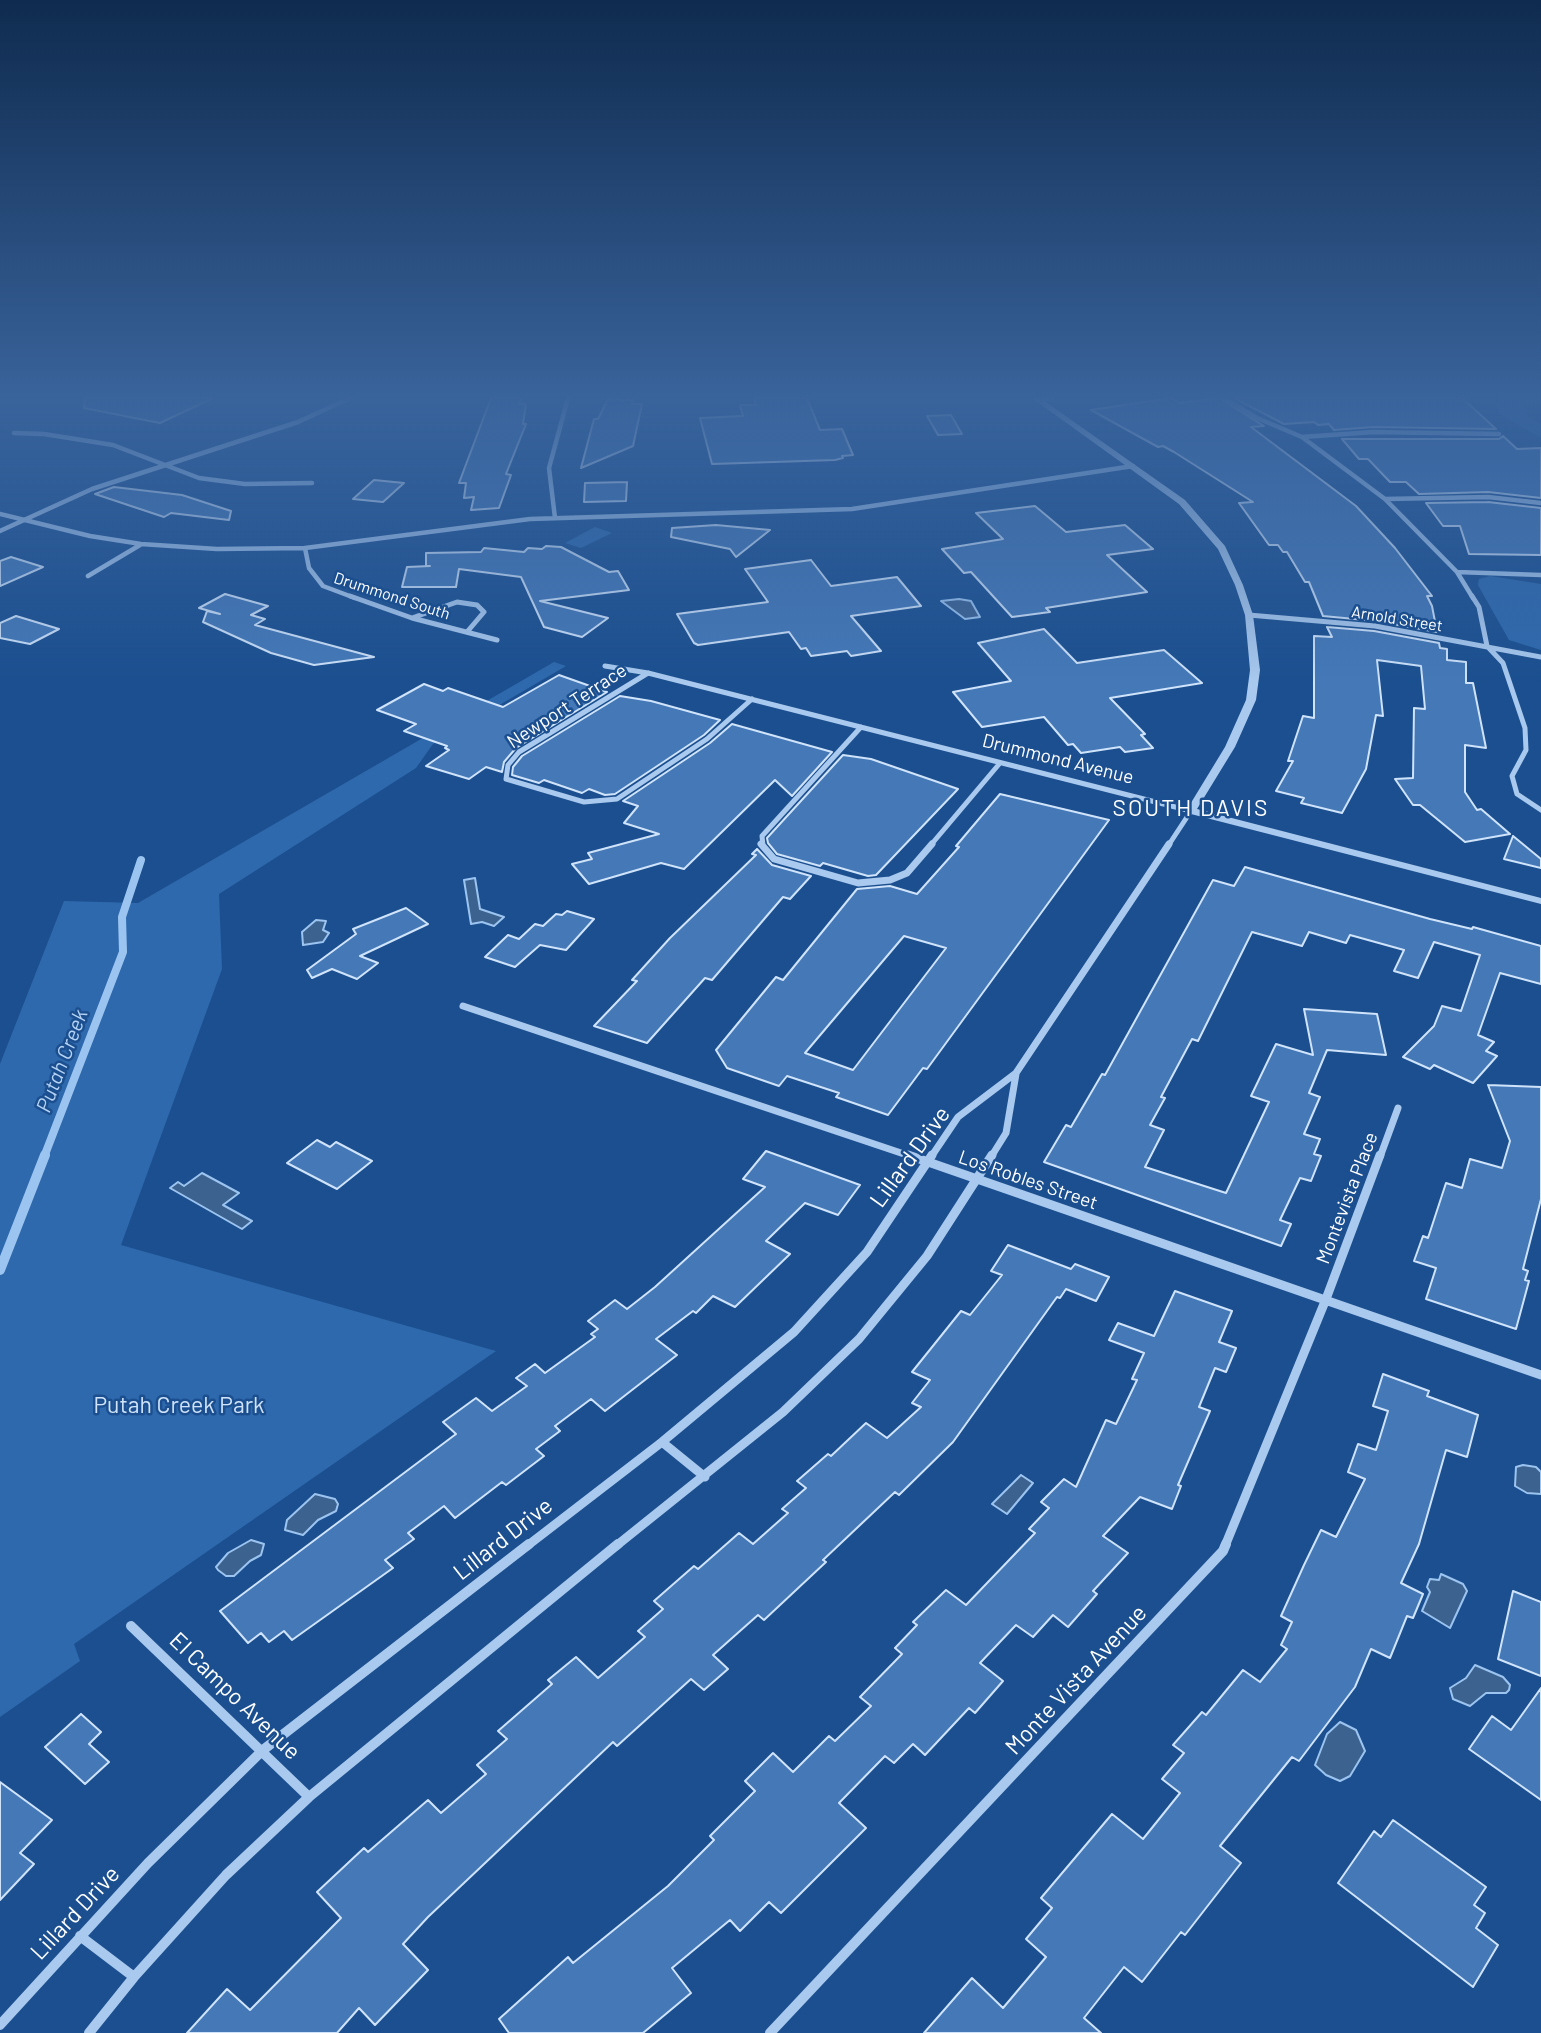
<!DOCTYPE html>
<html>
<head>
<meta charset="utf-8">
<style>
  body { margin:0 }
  canvas { display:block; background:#1b4f8f }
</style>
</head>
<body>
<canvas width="1541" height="2033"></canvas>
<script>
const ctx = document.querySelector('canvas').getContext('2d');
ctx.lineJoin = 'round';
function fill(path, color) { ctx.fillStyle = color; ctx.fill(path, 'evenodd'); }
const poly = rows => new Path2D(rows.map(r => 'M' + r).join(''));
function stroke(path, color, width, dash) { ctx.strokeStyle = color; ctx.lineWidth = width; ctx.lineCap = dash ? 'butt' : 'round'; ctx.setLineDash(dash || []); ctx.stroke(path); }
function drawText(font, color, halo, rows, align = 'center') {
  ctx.font = font + ' Barlow,sans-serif'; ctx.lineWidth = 5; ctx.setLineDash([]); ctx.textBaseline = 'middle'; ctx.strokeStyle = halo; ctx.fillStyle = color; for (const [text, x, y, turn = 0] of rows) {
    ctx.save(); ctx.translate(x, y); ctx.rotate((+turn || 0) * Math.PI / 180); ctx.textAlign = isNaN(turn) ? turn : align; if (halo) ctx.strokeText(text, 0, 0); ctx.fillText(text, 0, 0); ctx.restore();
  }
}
const green = poly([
  [1500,398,1541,398,1541,403,1523,404,1529,418,1541,424,1541,438,1500,414,1496,405],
  [595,527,612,533,581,548,565,543],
  [1490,576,1541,584,1541,650,1509,640,1478,585,1479,579],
  [554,662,566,666,433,744,416,768,219,894,222,969,121,1245,496,1351,74,1644,80,1661,0,1717,0,1064,64,901,138,903]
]);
const water = poly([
  [959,599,971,601,980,617,965,619,941,601,959,599],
  [475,878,480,909,504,917,494,926,482,922,471,924,464,880,475,878],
  [316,920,326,921,323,930,329,933,323,942,303,945,302,932,316,920],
  [202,1173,239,1193,223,1205,252,1221,242,1229,170,1188,178,1182,184,1186,202,1173],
  [1523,1465,1536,1467,1541,1472,1541,1494,1527,1493,1515,1486,1516,1467,1523,1465],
  [1021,1475,1033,1483,1007,1514,992,1504,1021,1475],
  [315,1494,335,1499,338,1504,336,1511,318,1520,303,1535,285,1530,287,1520,315,1494],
  [251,1540,264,1544,261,1555,250,1561,234,1576,226,1576,218,1570,216,1567,228,1553,251,1540],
  [1441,1574,1463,1584,1467,1591,1450,1628,1422,1611,1430,1592,1427,1587,1430,1579,1439,1580,1441,1574],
  [1475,1665,1503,1677,1510,1685,1509,1690,1506,1693,1486,1693,1470,1706,1453,1699,1450,1688,1466,1678,1475,1665],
  [1340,1722,1356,1730,1365,1751,1350,1776,1340,1781,1326,1775,1315,1765,1327,1734,1340,1722]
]);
const streamFar1 = poly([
  [44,1157,123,952,122,917,141,860]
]);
const stream = poly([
  [0,1270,45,1155]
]);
const building = poly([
  [85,398,213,398,160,423,84,408,85,398],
  [491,398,522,398,519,404,526,404,523,424,526,424,506,474,511,475,499,508,471,510,474,497,464,498,466,483,459,483,491,398],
  [754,398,807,398,820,430,842,429,853,455,842,456,843,458,835,460,712,464,700,418,743,416,740,405,756,405,754,398],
  [1171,398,1180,403,1219,398,1264,426,1251,427,1356,506,1395,548,1432,596,1427,596,1432,606,1437,632,1376,621,1323,616,1309,582,1305,582,1287,552,1283,552,1278,545,1269,545,1239,503,1253,502,1174,452,1163,446,1158,447,1091,410,1171,398],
  [1234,398,1462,398,1496,429,1373,427,1334,430,1329,424,1318,425,1314,422,1284,424,1234,398],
  [608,399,633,400,632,404,642,404,633,446,581,468,594,419,598,419,608,399],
  [951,415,962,434,938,435,927,416,951,415],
  [1503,436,1517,449,1541,448,1541,498,1488,492,1419,494,1406,482,1390,482,1368,459,1359,459,1342,439,1499,439,1503,436],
  [374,480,404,483,383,502,353,499,374,480],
  [627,482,626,501,584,502,585,483,627,482],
  [114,487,182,495,231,511,229,520,171,513,164,517,95,494,114,487],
  [1488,502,1541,508,1541,555,1469,554,1460,526,1443,526,1426,503,1488,502],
  [1035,506,1066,532,1125,525,1153,549,1107,555,1147,592,1046,608,1050,612,1012,617,971,572,964,573,942,549,1003,539,976,513,1035,506],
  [716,525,770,530,736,557,730,549,671,537,672,528,716,525],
  [546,546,561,547,609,572,618,571,629,590,540,601,608,618,582,637,544,627,521,577,459,569,456,587,402,587,407,567,430,566,426,566,426,553,481,552,484,548,524,552,528,548,542,549,546,546],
  [11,557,43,567,0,586,0,561,11,557],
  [811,560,831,586,897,577,921,606,851,616,881,651,851,656,847,651,811,656,806,648,801,649,789,632,698,645,694,643,677,614,768,602,745,569,811,560],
  [225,594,268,606,251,615,265,619,255,625,374,657,314,665,271,653,203,622,207,611,220,614,199,608,225,594],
  [16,616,59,629,30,644,0,638,0,623,16,616],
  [1327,627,1374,631,1439,643,1440,648,1447,649,1447,660,1466,662,1466,683,1473,683,1486,748,1465,745,1465,792,1477,810,1481,809,1510,834,1465,842,1420,805,1413,805,1395,779,1413,778,1414,708,1425,709,1421,666,1377,660,1383,716,1376,715,1366,769,1342,813,1301,803,1304,798,1276,791,1293,761,1288,761,1303,716,1314,718,1314,636,1332,637,1327,627],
  [1044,629,1077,663,1164,650,1202,683,1110,698,1145,734,1141,735,1153,748,1125,752,1120,747,1081,753,1073,744,1068,745,1044,717,982,727,953,692,1011,681,978,643,1044,629],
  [559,675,607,692,516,748,504,762,502,772,486,767,469,779,426,766,449,750,445,748,447,746,404,731,416,724,377,710,424,684,443,691,448,688,503,707,559,675],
  [620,696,651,701,720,720,704,735,615,794,605,795,589,789,582,793,544,780,539,783,512,775,513,767,522,756,620,696],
  [732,724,832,752,792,796,775,780,684,869,661,863,589,884,572,864,592,859,588,853,659,834,624,823,638,806,623,801,710,743,732,724],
  [843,755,871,759,958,789,876,875,868,876,823,863,820,866,777,854,768,843,767,838,843,755],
  [1000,794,1109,820,927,1069,923,1068,888,1115,836,1097,839,1093,787,1076,779,1086,727,1068,716,1050,776,977,783,980,857,889,890,886,917,894,959,847,956,846,1000,794],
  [904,936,946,948,853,1070,805,1053,904,936],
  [1513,836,1541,859,1541,868,1504,859,1513,836],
  [757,849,772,865,811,876,790,899,783,897,712,980,705,978,647,1043,594,1026,637,981,632,980,670,938,756,855,752,854,757,849],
  [1245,867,1430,919,1472,929,1473,927,1541,946,1541,984,1500,973,1478,1035,1494,1042,1486,1051,1497,1056,1473,1083,1434,1065,1430,1069,1403,1057,1434,1026,1442,1006,1461,1011,1480,955,1434,942,1418,978,1394,971,1404,950,1350,935,1346,943,1309,932,1302,946,1252,932,1198,1041,1192,1039,1161,1097,1165,1098,1150,1125,1164,1130,1145,1167,1226,1193,1269,1102,1251,1096,1276,1044,1313,1055,1304,1009,1377,1014,1386,1055,1327,1050,1309,1093,1320,1097,1304,1134,1320,1139,1314,1154,1321,1156,1311,1181,1300,1178,1280,1220,1291,1224,1281,1246,1044,1162,1066,1125,1071,1127,1102,1074,1105,1075,1213,880,1234,886,1245,867],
  [406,908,428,924,360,956,378,963,357,979,332,969,312,978,307,970,356,934,353,929,406,908],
  [567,911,594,919,566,950,540,945,515,967,485,957,508,935,519,939,535,924,543,926,556,914,562,915,567,911],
  [1488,1085,1541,1087,1541,1199,1523,1269,1528,1271,1525,1280,1529,1281,1516,1329,1426,1299,1436,1268,1414,1261,1423,1236,1428,1238,1446,1183,1462,1188,1470,1159,1502,1168,1510,1141,1488,1085],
  [317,1140,330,1147,336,1142,372,1161,337,1189,287,1163,317,1140],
  [766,1151,860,1185,838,1215,805,1203,766,1241,790,1254,735,1307,713,1296,696,1313,693,1311,656,1339,677,1355,605,1411,591,1399,555,1426,560,1431,536,1449,544,1456,506,1485,502,1482,455,1518,444,1506,408,1533,414,1539,385,1560,393,1568,292,1640,284,1631,269,1642,261,1633,248,1643,220,1611,456,1434,443,1422,476,1398,492,1411,527,1386,516,1378,535,1364,545,1373,595,1337,591,1334,598,1329,588,1321,615,1300,627,1309,655,1287,765,1187,743,1179,766,1151],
  [1008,1245,1071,1269,1075,1264,1109,1277,1096,1301,1066,1289,1060,1298,1057,1297,953,1442,899,1495,895,1492,823,1560,826,1562,764,1620,758,1615,713,1655,728,1669,704,1690,691,1679,617,1746,613,1742,428,1917,403,1944,428,1970,375,2025,359,2008,337,2033,187,2033,227,1989,250,2010,341,1918,317,1892,364,1848,368,1852,428,1800,441,1813,486,1774,477,1765,507,1739,498,1731,552,1684,548,1680,576,1657,598,1678,645,1637,638,1631,663,1609,654,1601,694,1566,698,1569,739,1533,753,1544,788,1513,782,1509,806,1488,797,1481,828,1454,831,1456,866,1423,887,1438,921,1407,912,1403,930,1380,912,1372,961,1311,970,1315,1002,1275,991,1271,1008,1245],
  [1175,1291,1232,1311,1219,1342,1236,1348,1226,1372,1215,1368,1199,1407,1210,1411,1178,1485,1181,1486,1172,1509,1140,1497,1103,1536,1128,1553,1093,1591,1097,1594,1068,1627,1053,1615,1033,1637,1016,1625,980,1663,1003,1681,975,1713,969,1708,925,1755,913,1744,894,1763,885,1756,839,1803,866,1828,781,1913,769,1902,740,1931,730,1920,672,1968,691,1993,643,2033,509,2033,499,2019,568,1957,573,1963,668,1886,714,1840,710,1836,755,1791,745,1781,773,1753,793,1772,829,1736,835,1741,871,1706,860,1697,902,1654,895,1648,917,1625,913,1622,946,1590,966,1605,1035,1533,1029,1529,1049,1508,1041,1502,1064,1479,1076,1487,1106,1420,1116,1424,1137,1380,1132,1379,1144,1353,1109,1340,1118,1323,1154,1336,1175,1291],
  [1383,1374,1429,1391,1427,1396,1478,1415,1467,1457,1446,1450,1419,1544,1401,1583,1423,1594,1413,1618,1407,1616,1390,1658,1371,1649,1355,1687,1299,1761,1292,1757,1220,1846,1241,1863,1185,1935,1181,1932,1142,1982,1124,1967,1084,2018,1101,2033,924,2033,972,1978,1003,2008,1046,1957,1026,1939,1052,1908,1041,1898,1112,1814,1143,1839,1180,1793,1162,1779,1184,1753,1173,1745,1202,1712,1206,1715,1243,1670,1260,1682,1287,1649,1281,1645,1292,1622,1281,1616,1304,1565,1321,1530,1336,1537,1365,1479,1348,1472,1358,1444,1376,1450,1388,1411,1373,1406,1383,1374],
  [1513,1591,1541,1602,1541,1676,1498,1659,1513,1591],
  [1541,1688,1541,1800,1469,1749,1492,1716,1511,1730,1541,1688],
  [81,1714,101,1732,89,1744,109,1762,85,1784,45,1747,81,1714],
  [0,1782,52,1820,20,1853,34,1864,0,1900,0,1782],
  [1393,1820,1486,1887,1474,1905,1485,1913,1476,1928,1498,1945,1473,1987,1338,1883,1374,1831,1381,1837,1393,1820]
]);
const minorFar4 = poly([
  [1224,398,1257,418,1302,437,1385,499,1457,572,1473,598],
  [1037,400,1052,398],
  [14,433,44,434,113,445,199,478,245,484,312,483],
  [1302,437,1373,432,1499,434],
  [1385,499,1488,497,1541,503],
  [0,514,90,536,141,544,217,549,305,548,530,519,852,509,1133,466],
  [555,518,549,468,568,398],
  [0,531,92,489,298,422,350,398],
  [305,548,309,568,323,586,355,598],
  [1457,572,1541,575],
  [88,576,140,545]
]);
const minorFar3 = poly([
  [350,596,412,618,497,640],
  [1472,596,1479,607,1487,646,1503,663,1525,728,1526,750,1512,776,1517,794,1541,810],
  [1249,615,1375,626,1541,657],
  [412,618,457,602,477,605,484,612,467,632],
  [605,666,648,673,1191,811,1168,846],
  [648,673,519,752,508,765,506,779,584,802,617,799,707,739,752,699],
  [763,846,762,836,861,727],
  [930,846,1000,763]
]);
const minorFar2 = poly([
  [761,844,774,859,858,883,890,880,907,873,932,844],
  [463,1006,913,1157],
  [931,1157,958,1117,1016,1073,1169,844],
  [991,1157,1006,1133,1016,1074],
  [1380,1157,1398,1108]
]);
const minorFar1 = poly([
  [908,1155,1541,1375],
  [662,1442,705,1477],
  [527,1546,662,1442,794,1332,867,1252,932,1155],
  [616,1546,783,1412,859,1339,927,1256,992,1155],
  [1225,1546,1326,1299,1380,1155]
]);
const minor = poly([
  [131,1626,309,1797],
  [80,1936,134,1977],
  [0,2025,148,1863,263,1750,529,1544],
  [89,2033,134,1977,226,1875,309,1797,618,1544],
  [770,2033,1223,1551,1226,1544]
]);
const tertiary = poly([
  [1032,398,1040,398,1185,500,1225,546,1243,585,1253,615,1260,670,1256,700,1235,747,1197,809,1541,898,1541,904,1187,813,1186,811,1225,747,1246,700,1250,670,1245,615,1235,585,1218,549,1179,504,1032,398]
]);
const farStreetnames = [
  ["Drummond South",392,596,18],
  ["Arnold Street",1397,619,9]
];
const streetNames = [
  ["Newport Terrace",567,706,-33],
  ["Drummond Avenue",1058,759,14],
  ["Los Robles Street",1028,1180,19],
  ["Montevista Place",1347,1198,-69]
];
const waterNames = [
  ["Putah Creek",62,1061,-69]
];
const quarterNames = [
  ["SOUTH DAVIS",1191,808]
];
const nearStreetnames = [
  ["Lillard Drive",910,1157,-54],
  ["Lillard Drive",503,1539,-38],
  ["Monte Vista Avenue",1076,1680,-47],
  ["El Campo Avenue",235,1696,44],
  ["Lillard Drive",75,1913,-47]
];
const nearParknames = [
  ["Putah Creek Park",179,1405]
];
fill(green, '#2e69ad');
fill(water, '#3c6290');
stroke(water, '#9cc4f0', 2);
stroke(streamFar1, '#9cc4f0', 8);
stroke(stream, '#9cc4f0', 10);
fill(building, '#4478b7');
stroke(building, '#cfe3fa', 2);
stroke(minorFar4, '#a9c9ee', 4.5);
stroke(minorFar3, '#a9c9ee', 5);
stroke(minorFar2, '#a9c9ee', 7);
stroke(minorFar1, '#a9c9ee', 9);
stroke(minor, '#a9c9ee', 10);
fill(tertiary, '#a9c9ee');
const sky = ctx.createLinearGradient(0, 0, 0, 683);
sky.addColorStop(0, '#0f2b4f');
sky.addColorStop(0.58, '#39639b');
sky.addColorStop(1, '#39639b00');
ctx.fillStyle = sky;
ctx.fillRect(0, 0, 1541, 683);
drawText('16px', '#fff', '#1b4f8f', farStreetnames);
drawText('19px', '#fff', '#1b4f8f', streetNames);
drawText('italic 21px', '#b5d3f5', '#1b4f8f', waterNames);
ctx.letterSpacing = '2px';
drawText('23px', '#fff', '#1b4f8f', quarterNames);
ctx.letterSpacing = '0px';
drawText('23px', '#fff', '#1b4f8f', nearStreetnames);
drawText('23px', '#cfe3fa', '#1b4f8f', nearParknames);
</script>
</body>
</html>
